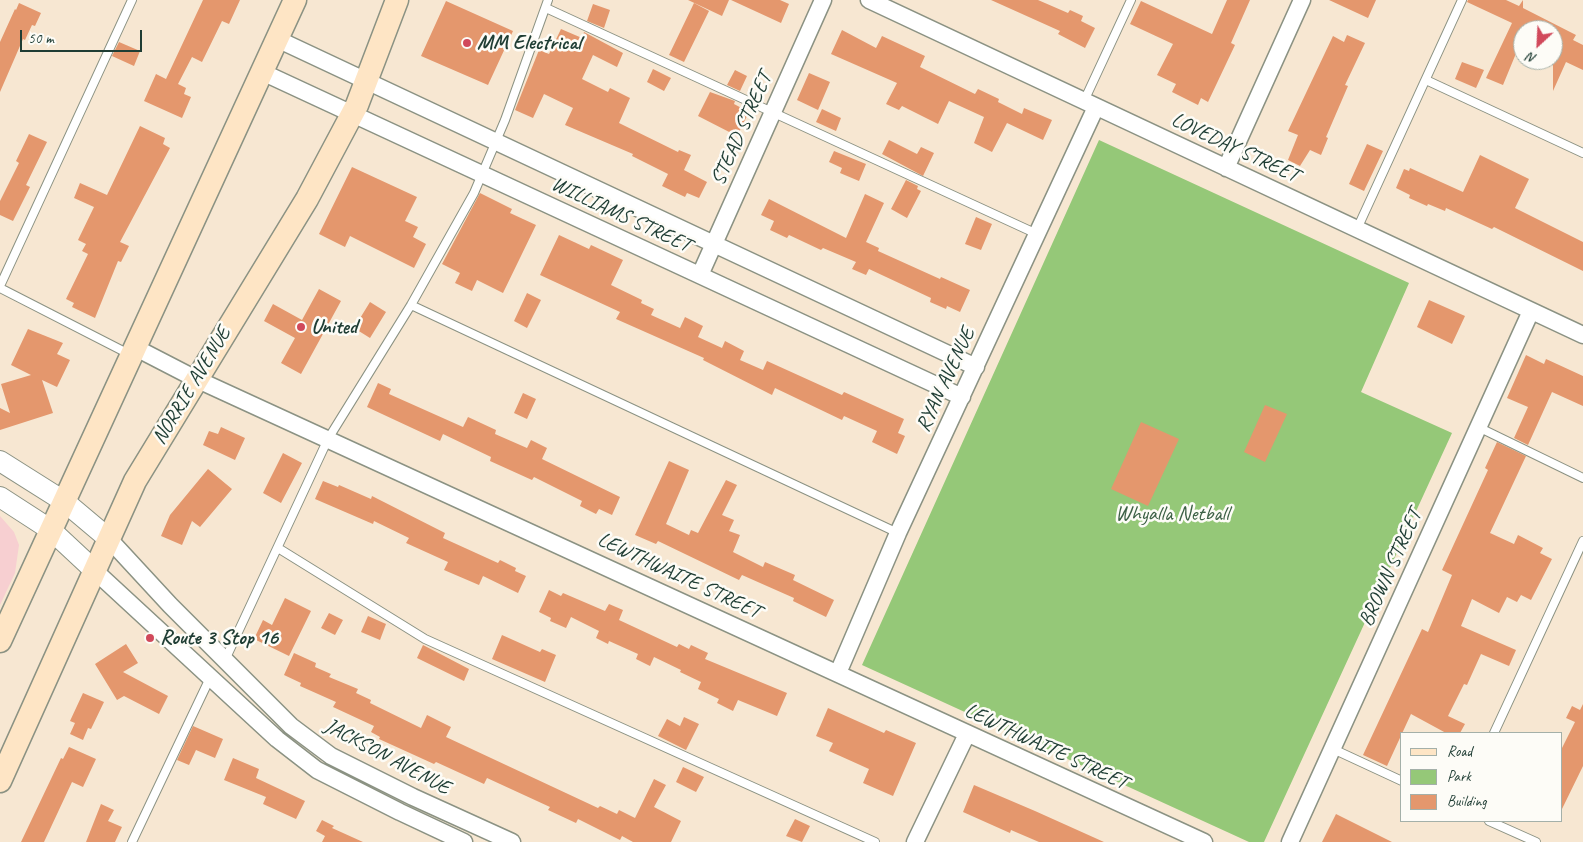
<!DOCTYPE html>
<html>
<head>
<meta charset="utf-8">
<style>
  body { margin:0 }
  #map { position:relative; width:1583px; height:842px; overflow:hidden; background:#f7e7d2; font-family:Caveat,sans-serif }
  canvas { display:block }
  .legend { position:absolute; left:1400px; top:732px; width:162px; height:90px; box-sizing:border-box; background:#fdfcf7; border:1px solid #a4b0a9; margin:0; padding:6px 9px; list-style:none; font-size:15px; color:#1f3d34 }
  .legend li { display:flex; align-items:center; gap:10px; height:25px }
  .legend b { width:25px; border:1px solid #a4b0a9 }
  .north { position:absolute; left:1513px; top:20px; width:50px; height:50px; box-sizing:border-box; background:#fdfcf7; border:1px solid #a4b0a9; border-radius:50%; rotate:205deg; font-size:14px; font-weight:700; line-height:20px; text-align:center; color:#1f3d34 }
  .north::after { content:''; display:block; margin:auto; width:18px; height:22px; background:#d1495b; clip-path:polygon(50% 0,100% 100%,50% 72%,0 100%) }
  .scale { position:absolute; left:20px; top:30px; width:122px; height:22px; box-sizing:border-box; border:2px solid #1f3d34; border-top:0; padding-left:6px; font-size:15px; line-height:18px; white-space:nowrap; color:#1f3d34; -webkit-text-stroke:4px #fdfcf7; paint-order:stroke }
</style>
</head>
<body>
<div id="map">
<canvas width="1583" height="842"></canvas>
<ul class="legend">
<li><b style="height:6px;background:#fee5c5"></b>Road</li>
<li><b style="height:14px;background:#95c878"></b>Park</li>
<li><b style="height:14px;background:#e4976d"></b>Building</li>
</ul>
<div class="north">N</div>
<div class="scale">50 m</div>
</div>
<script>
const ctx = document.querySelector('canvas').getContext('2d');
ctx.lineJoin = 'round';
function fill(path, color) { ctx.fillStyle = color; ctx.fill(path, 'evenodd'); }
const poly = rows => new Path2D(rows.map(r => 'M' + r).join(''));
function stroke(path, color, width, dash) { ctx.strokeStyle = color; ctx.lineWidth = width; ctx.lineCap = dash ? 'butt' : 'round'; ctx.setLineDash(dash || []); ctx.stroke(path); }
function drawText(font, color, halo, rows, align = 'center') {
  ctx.font = font + ' Caveat,sans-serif'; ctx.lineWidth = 5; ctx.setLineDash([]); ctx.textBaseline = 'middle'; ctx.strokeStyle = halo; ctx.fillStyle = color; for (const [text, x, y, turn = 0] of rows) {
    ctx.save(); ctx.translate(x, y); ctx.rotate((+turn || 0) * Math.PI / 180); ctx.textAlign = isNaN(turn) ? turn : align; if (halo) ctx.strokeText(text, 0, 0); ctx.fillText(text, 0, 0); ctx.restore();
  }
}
const built = poly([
  [0,516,14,532,19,545,15,573,0,605]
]);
const green = poly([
  [1099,140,1409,283,1361,392,1452,433,1264,842,1249,842,862,665]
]);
const building = poly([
  [203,0,240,0,229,24,222,21,202,62,192,57,178,84,186,88,184,94,191,97,182,118,144,101,156,74,166,79],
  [688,0,729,0,722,16],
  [731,0,780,0,789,4,781,23],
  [991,0,1038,0,1068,13,1070,10,1083,16,1081,21,1095,28,1085,48,1058,34,1060,31],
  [1227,0,1250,0,1231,43,1235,45,1208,102,1201,98,1198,105,1172,92,1176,84,1157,75,1173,44,1130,24,1141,1,1212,34],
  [1329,0,1376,0,1368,18],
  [1468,0,1506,0,1519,6,1523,0,1523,8,1576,35,1573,40,1583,45,1583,70,1566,62,1553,91,1553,30,1523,30,1523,53,1517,51,1503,85,1486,78,1512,23,1467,2],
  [446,1,513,31,488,85,421,56],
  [19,3,41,13,35,26,32,25,25,40,23,39,0,92,0,42,15,9,16,10],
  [694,3,709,11,684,62,669,55],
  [593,4,610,10,604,28,587,21],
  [561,29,582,38,584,32,623,53,617,67,593,55,582,79,608,92,610,88,630,98,619,123,678,152,679,150,691,155,684,170,707,182,699,198,687,193,685,197,662,186,668,174,632,156,633,154,565,125,573,108,544,94,533,118,515,110,539,50,549,54],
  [842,30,876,48,882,36,925,56,920,67,975,94,978,89,999,99,998,102,1022,114,1024,108,1052,120,1043,140,1007,123,992,152,974,143,984,117,949,101,938,124,902,106,899,110,886,104,897,83,831,54],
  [1347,35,1365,43,1345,85,1348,86,1326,137,1328,138,1321,155,1310,150,1300,166,1288,160,1298,135,1288,131,1333,36,1344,42],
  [119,42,140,51,134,66,112,56],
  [1462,62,1484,70,1476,88,1455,79],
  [653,69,671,78,664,91,647,82],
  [735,70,747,76,740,91,727,85],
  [809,73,830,82,818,110,797,100],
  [710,92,735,101,734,104,749,112,737,136,698,116],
  [822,109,841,118,836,131,816,122],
  [140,126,165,138,163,144,170,148,120,242,129,246,121,262,118,261,95,318,72,307,74,303,66,299,88,254,82,251,86,244,78,240,94,207,74,198,80,183,107,195],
  [29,134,47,142,26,185,30,187,13,221,0,215,0,201,19,163,16,161],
  [889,140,917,154,921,147,934,153,923,176,882,154],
  [1367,144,1383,151,1364,191,1349,184],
  [834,151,866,164,859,181,840,173,842,168,829,162],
  [1480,155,1529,179,1515,208,1583,242,1583,271,1494,227,1492,229,1446,208,1445,211,1428,204,1427,206,1409,198,1410,195,1396,188,1404,169,1409,171,1410,168,1463,192],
  [352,167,417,197,405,221,418,227,413,237,426,244,414,268,350,236,345,247,319,234],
  [906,180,918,186,917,189,921,191,907,218,891,209],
  [480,193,512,209,510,213,536,225,503,293,477,280,472,291,455,283,460,273,442,264],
  [865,194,884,203,866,242,879,248,878,251,940,279,941,277,970,290,960,312,947,306,946,309,930,302,931,298,869,269,866,275,852,269,856,262,823,248,821,250,789,235,787,238,770,230,774,221,761,215,769,199,846,238],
  [976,217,992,224,981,250,965,244],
  [559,235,589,249,591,245,623,260,611,285,642,300,641,303,654,309,651,315,680,328,685,317,703,326,698,337,722,348,725,341,744,351,740,360,763,370,767,361,842,395,844,392,904,419,898,433,905,436,897,454,872,442,877,431,844,416,842,420,775,388,772,395,703,360,704,358,616,319,620,312,540,275],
  [319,289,341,301,301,374,281,363,295,338,264,321,273,304,302,320],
  [527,293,541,300,527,328,514,321],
  [1429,300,1465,316,1452,344,1417,327],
  [370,302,386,312,370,338,354,328],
  [28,329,63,343,57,354,70,360,57,387,42,380,53,413,0,430,0,408,10,413,1,384,31,375,11,365],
  [1526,355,1544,364,1546,359,1583,376,1583,406,1552,392,1528,445,1514,438,1528,407,1507,398],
  [378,383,391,389,389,394,463,427,468,417,496,430,495,434,527,448,531,440,547,448,542,459,620,497,612,515,599,509,596,514,580,506,582,501,534,477,532,480,490,461,491,457,443,434,440,441,367,407],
  [523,393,536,399,527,419,514,413],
  [1265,405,1287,414,1265,462,1244,452],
  [1141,422,1179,439,1148,506,1111,489],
  [221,427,245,438,235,460,203,445,209,431,218,434],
  [1497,442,1526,456,1490,533,1514,544,1518,535,1543,548,1540,553,1552,559,1531,600,1521,595,1517,602,1507,597,1499,613,1472,599,1461,626,1516,650,1509,666,1481,654,1467,685,1464,684,1448,716,1465,724,1460,733,1446,733,1411,714,1387,766,1363,755,1422,629,1428,632,1452,575,1442,570,1488,470,1485,468],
  [283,453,302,463,281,503,263,493],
  [669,461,689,470,666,524,689,535,691,530,698,533,726,480,737,485,722,515,734,520,729,531,740,535,733,552,763,567,765,562,795,575,793,580,834,600,826,617,793,601,794,598,742,575,739,580,658,541,656,544,635,535],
  [208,469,232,489,200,527,192,521,182,545,161,536,170,515],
  [323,481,338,487,339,485,371,499,372,496,445,533,443,538,498,563,500,560,516,568,515,571,526,576,518,593,483,576,479,585,444,570,448,562,406,543,409,538,374,521,373,524,315,499],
  [549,590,561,596,563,593,605,611,609,604,623,610,619,620,677,647,679,644,689,649,691,645,708,653,705,659,787,693,777,716,738,700,733,711,717,703,719,699,698,689,701,682,680,672,681,670,654,657,650,666,636,659,638,654,609,641,608,644,596,638,599,631,571,617,566,628,550,621,551,618,539,612],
  [285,598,311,611,289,656,254,639,263,620,272,625],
  [329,613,343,620,335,635,321,628],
  [368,616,386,624,380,640,361,632],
  [502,635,540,652,542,649,556,655,545,682,492,659],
  [126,644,138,663,123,672,168,696,159,714,124,696,117,700,95,664],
  [423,645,469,669,464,681,417,658],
  [294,653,316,663,315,667,331,674,329,677,358,689,356,693,371,700,370,703,421,728,427,715,451,727,446,737,598,808,600,806,617,814,619,810,635,818,654,779,666,785,654,807,681,821,671,842,633,842,622,836,620,840,578,819,576,823,548,810,550,807,487,778,484,784,436,762,434,764,379,739,380,737,371,732,374,726,333,707,336,702,300,686,301,683,284,675],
  [83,693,104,702,91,729,88,728,83,740,70,734,75,723,70,721],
  [1583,704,1583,766,1562,809,1562,748,1575,722,1566,718,1572,706,1580,710],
  [828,708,884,733,886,730,916,743,893,796,863,783,869,769,829,751,833,743,816,736],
  [684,717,699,724,686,750,658,736,667,719,680,726],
  [193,726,223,739,215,758,196,750,189,765,177,760],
  [69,747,96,759,83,787,72,782,44,842,21,842,61,758,63,759],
  [233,758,259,769,256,778,305,801,296,819,263,804,266,797,224,780],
  [683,767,704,777,696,792,676,782],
  [974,785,1035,811,1104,842,1039,842,1011,830,1010,833,963,812],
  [101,804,114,810,108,821,122,827,115,842,86,842],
  [1336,814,1392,842,1322,842],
  [795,819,810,826,802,842,786,836],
  [322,820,334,826,332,828,363,842,322,842,325,836,316,831]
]);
const service = poly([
  [546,8,1037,234],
  [1426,80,1583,153],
  [1084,101,1131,0],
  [1357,229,1462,0],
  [0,286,132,0],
  [0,288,129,354],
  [411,305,898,533],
  [1478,427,1583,478],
  [278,548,425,639,875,842],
  [225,660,328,439,411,305,474,193,505,120,548,0],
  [1494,733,1583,541],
  [1333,749,1402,781],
  [1489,821,1536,842],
  [132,842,210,678]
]);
const minor = poly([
  [869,0,1583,335],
  [277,39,976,367],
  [262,72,962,397],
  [1226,168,1302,0],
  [700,275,823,0],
  [136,348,196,379,1204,842],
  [109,539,170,605,291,726,331,756,413,797,512,842],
  [95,571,277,739,317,770,400,812,464,842],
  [838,673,898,533,1096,107],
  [915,842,967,734],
  [1290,842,1531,311]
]);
const tertiary = poly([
  [0,461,65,502,109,539],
  [0,497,51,530,95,571]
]);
const secondary = poly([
  [0,641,295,0],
  [0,781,135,481,307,199,357,105,397,0]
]);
const markers = [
  [467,43,5,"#d1495b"],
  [301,327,5,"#d1495b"],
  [150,638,5,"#d1495b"]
];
const poiNames = [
  ["MM Electrical",477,43],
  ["United",311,327],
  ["Route 3 Stop 16",160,638]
];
const streetNames = [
  ["STEAD STREET",742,129,-66],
  ["LOVEDAY STREET",1235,148,25],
  ["WILLIAMS STREET",621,215,25],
  ["RYAN AVENUE",946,380,-65],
  ["NORRIE AVENUE",192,386,-59],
  ["BROWN STREET",1391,568,-66],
  ["LEWTHWAITE STREET",679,576,25],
  ["LEWTHWAITE STREET",1046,747,25],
  ["JACKSON AVENUE",387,757,28]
];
const parkNames = [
  ["Whyalla Netball",1172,514]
];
fill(built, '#f7cfd1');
fill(green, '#95c878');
fill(building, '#e4976d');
stroke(service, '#8b9283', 10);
stroke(minor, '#8b9283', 19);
stroke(tertiary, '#8b9283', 22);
stroke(secondary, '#8b9283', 25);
stroke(service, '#fff', 8);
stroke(minor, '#fff', 16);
stroke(tertiary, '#fff', 20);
stroke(secondary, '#fee5c5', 22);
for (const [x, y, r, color] of markers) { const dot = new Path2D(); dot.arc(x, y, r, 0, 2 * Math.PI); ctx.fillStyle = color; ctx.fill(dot); stroke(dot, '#fdfcf7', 2); }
drawText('bold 21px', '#1f3d34', '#fdfcf7', poiNames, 'left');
drawText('21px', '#1f3d34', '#fdfcf7', streetNames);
drawText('21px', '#3c6045', '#fdfcf7', parkNames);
</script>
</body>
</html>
